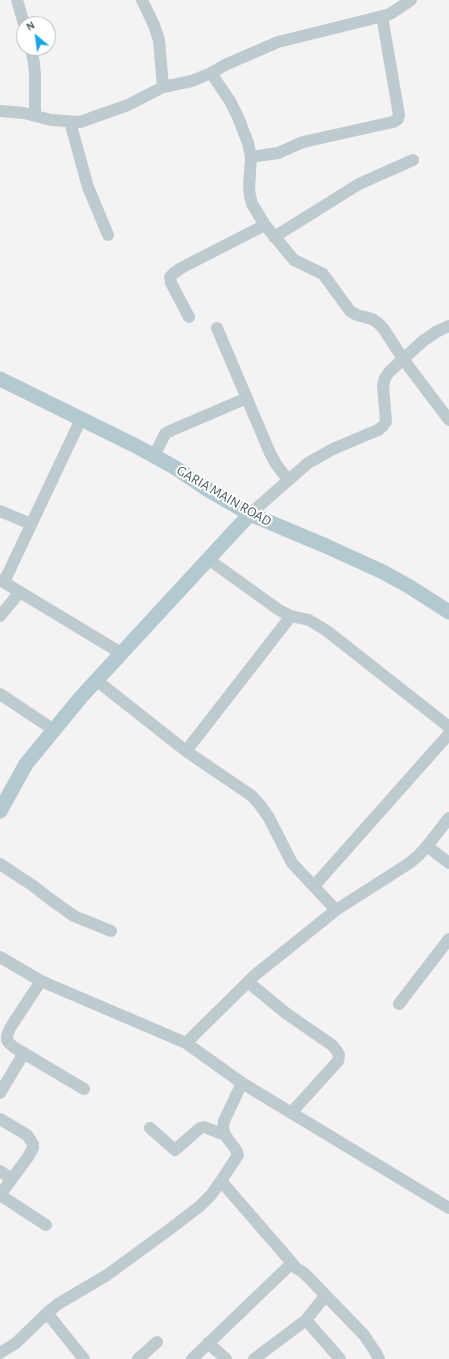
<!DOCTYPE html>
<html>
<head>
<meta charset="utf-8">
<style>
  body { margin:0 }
  #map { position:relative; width:449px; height:1359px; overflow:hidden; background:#f4f2f3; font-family:"Alegreya Sans",sans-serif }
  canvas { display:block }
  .north { position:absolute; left:16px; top:16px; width:40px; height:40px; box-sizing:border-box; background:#fff; border:1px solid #b7bdbf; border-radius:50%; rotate:331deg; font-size:11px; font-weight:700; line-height:16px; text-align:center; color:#4a5b60 }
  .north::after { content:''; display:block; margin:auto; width:14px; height:18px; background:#1ca6e4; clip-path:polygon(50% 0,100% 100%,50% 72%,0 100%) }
</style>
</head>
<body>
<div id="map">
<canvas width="449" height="1359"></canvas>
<div class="north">N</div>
</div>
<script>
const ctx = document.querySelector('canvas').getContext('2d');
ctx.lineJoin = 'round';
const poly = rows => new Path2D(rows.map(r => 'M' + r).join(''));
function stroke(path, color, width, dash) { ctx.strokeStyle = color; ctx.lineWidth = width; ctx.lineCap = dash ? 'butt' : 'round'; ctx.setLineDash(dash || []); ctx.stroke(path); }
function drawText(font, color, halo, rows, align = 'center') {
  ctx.font = font + ' "Alegreya Sans",sans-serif'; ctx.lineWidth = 4; ctx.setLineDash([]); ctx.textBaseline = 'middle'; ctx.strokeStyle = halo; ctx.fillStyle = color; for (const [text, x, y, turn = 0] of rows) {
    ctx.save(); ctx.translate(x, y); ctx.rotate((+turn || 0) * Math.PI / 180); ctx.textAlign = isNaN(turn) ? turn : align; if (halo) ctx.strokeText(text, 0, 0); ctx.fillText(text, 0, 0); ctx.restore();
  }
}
const minor = poly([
  [17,0,24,24],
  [142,0,154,25,159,40,163,87],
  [31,48,34,63,35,76,35,116],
  [211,73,230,101,238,117,248,143,251,157,249,188,250,196,252,204,265,225,294,260,323,274,350,311,357,315,372,319,378,323,383,328,403,359,449,420],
  [0,111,24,113,51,120,80,122,128,105,163,87,192,81,211,73,227,64,278,42,363,21,390,14,411,0],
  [70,122,88,187,108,235],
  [251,157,278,153,303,142,393,122,398,119,399,115,382,16],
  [274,237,359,184,413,160],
  [189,317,171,283,170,277,174,273,181,268,265,225],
  [217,328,270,453,276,464,288,480],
  [154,456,165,434,170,431,247,398],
  [0,511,31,524],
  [250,514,308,463,333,449,378,430,383,426,386,422,383,386,385,378,389,372,423,341,436,332,449,326],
  [208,559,279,610,291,616,309,620,327,631,449,727],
  [0,580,121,653],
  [4,582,81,419],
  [0,616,20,592],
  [96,680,186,751,252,796,260,805,269,818,292,863,336,910],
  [0,694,54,730],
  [186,751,291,616],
  [427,846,449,863],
  [0,864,32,885,50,899,74,916,111,931],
  [314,886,449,734],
  [0,957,41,981,186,1043,242,1083,449,1208],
  [41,981,10,1028,7,1036,7,1040,9,1043,15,1048,84,1089],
  [248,982,287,1014,332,1045,337,1051,339,1055,338,1061,291,1113],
  [399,1004,449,939],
  [186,1043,255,975,336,910,408,864,418,856,427,846,449,818],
  [0,1093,24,1053],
  [0,1119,27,1135,33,1144,33,1148,28,1157,0,1195],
  [150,1128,175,1150,200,1128,204,1127,225,1135],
  [0,1171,12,1179],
  [221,1181,292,1263],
  [0,1195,46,1225],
  [47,1313,84,1359],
  [306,1320,340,1359],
  [208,1343,226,1359],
  [0,1353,16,1343,47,1313,58,1304,107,1275,170,1229,200,1206,211,1195,221,1181,238,1155,236,1150,225,1135,223,1128,224,1121,242,1083],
  [138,1359,157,1342],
  [192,1359,292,1263,296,1268,304,1273,364,1335,376,1353,379,1359],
  [254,1359,306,1320,325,1296]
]);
const major = poly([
  [0,379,136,446,174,467,210,491,250,514,326,546,383,572,410,587,449,612],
  [0,811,26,764,81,697,250,514]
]);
const streetNames = [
  ["GARIA MAIN ROAD",224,496,30]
];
stroke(minor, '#becbce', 12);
stroke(major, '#b3c9d0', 15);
drawText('14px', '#4a5b60', '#fff', streetNames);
</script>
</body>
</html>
